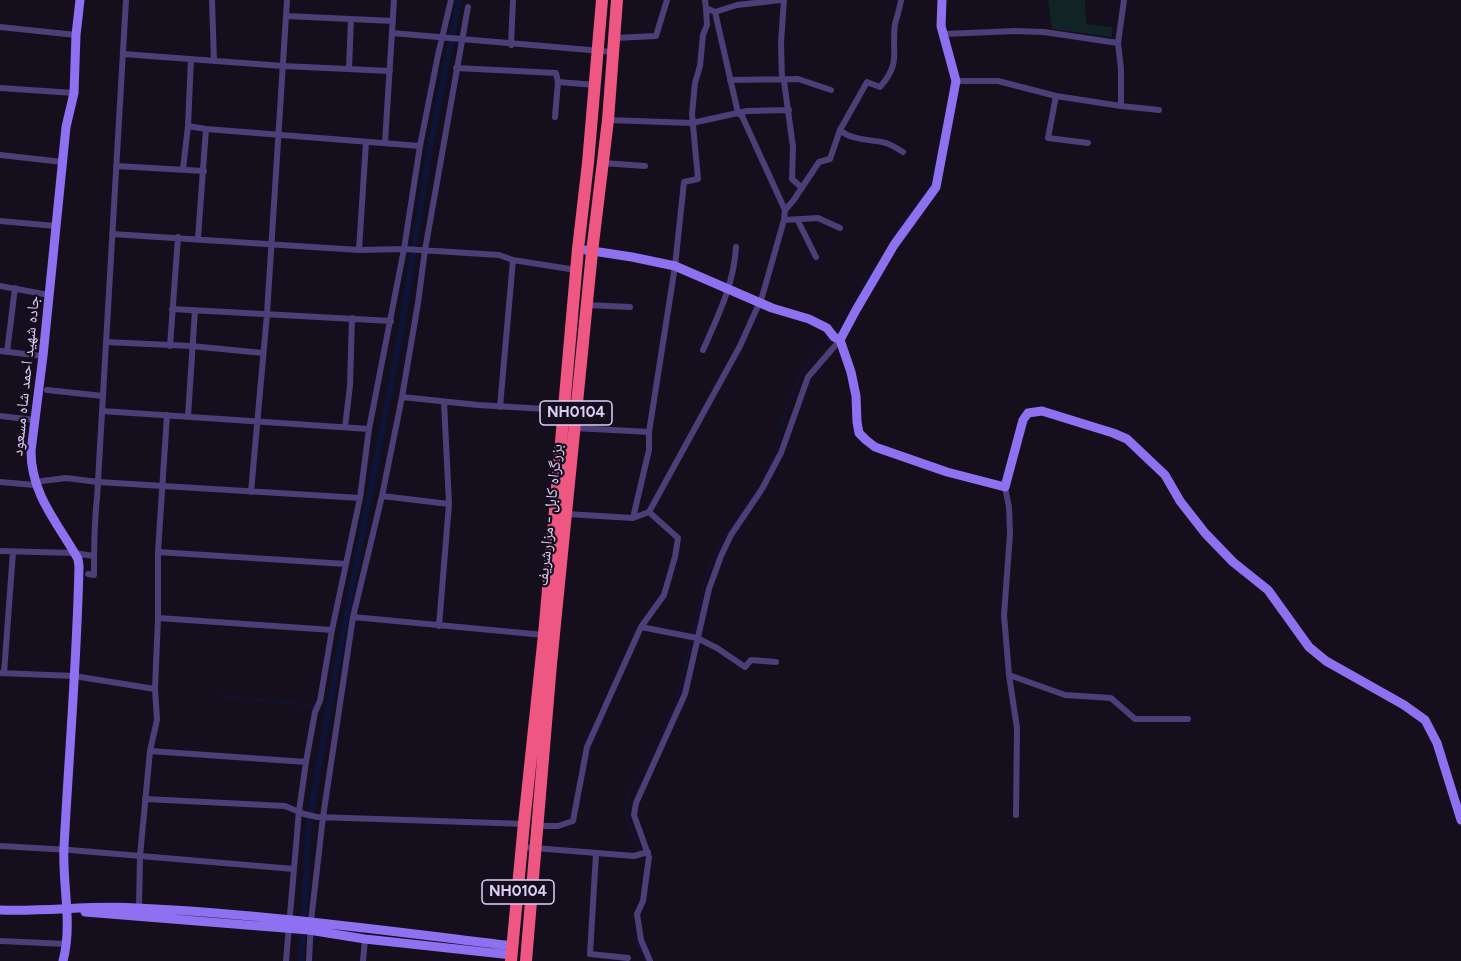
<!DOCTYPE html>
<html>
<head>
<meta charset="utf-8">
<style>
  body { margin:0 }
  canvas { display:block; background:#140e1d }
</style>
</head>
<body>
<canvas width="1461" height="961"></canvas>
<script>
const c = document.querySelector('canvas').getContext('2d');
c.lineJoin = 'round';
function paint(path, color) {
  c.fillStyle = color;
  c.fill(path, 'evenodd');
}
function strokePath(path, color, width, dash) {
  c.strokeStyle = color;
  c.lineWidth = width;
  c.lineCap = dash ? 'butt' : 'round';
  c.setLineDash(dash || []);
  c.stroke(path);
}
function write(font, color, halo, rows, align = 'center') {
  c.font = font + ' Figtree,"Noto Naskh Arabic",sans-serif';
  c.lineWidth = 4.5;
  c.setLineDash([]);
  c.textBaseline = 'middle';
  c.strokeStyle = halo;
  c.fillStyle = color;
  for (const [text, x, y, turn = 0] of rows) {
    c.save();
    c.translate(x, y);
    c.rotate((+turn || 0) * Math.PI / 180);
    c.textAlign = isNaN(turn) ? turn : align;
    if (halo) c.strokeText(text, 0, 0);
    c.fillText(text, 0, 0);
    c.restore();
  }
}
paint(new Path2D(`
  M1048 0H1085L1086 24 1112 27V37L1052 29Z`), '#122326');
strokePath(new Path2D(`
  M892 240 903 222 928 190 936 162
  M835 332 844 313 874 270
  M763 480 776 454 783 419 800 375 813 354 829 337
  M693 634 706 576 716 550 761 485
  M0 677 8 676
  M213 695 316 706
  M321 706 329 707
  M639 849 625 813 628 795 644 768 675 706 692 638
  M636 927 635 938 646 961`), '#0e1437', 1.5);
strokePath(new Path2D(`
  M301 961 309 824 329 707 400 337 429 153 459 0`), '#0e1437', 6);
strokePath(new Path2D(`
  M212 0 214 61
  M715 12 737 5 781 0
  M286 16 393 21
  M0 27 76 35
  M392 33 613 52
  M944 34 1015 31 1044 32 1118 43 1121 69V106
  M615 38 656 36 667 0
  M1118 43 1124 0
  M511 45 513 0
  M123 54 283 66 390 71
  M191 59 188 126 206 129 198 238
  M456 68 556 73 558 82 555 117
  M349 69 351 19
  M730 80 798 79 831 90
  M782 80 781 43 784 0
  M784 81 793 147 792 179 802 188
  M956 81H998L1056 96 1121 106 1159 110
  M558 82 596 85
  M0 88 74 93
  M1056 96 1048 138 1088 143
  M608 120 692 123 747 111 789 110
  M206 129 420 146
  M840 130C852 141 871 139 886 143 892 145 898 149 903 152
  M385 143 394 0
  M0 155 63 162
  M603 163 645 166
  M116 166 204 171
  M183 169 188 126
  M785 210 793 201 819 162 830 159 840 130 867 82 880 87C902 62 891 52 895 24 897 16 900 8 901 0
  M784 220 818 218 840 228
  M0 221 56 226
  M798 221 816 257
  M112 234 359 250 404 249 499 255 513 260 576 270
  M359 250 366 142
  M0 286 49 295
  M587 305 630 307
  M172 309 391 321
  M106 342 191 346 263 353
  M170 346 178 237
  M703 350C718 316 734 284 736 247
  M0 351 43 356
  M7 352 15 288
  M47 390 103 396
  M402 397 478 405 563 410
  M500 407 513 260
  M102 411 369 429
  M0 416 35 420
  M188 416 195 310
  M345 427 350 386 352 318
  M575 428 649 432
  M0 482 35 485 42 481 66 478 98 482 360 498
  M1005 487 1009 507 1010 534 1004 615 1009 675 1017 728 1016 815
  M251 492 267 314 287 0
  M382 496 449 504
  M566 514 633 518 649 512 740 346 762 297 784 220 785 210 742 116 738 113 715 12 706 8 705 0
  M633 518 649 450V432L675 266 684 182 698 179 692 114 695 83 700 66 703 35 707 25 706 8
  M0 551 74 553 94 556
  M158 552 346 564
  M88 574 94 575C94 549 94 524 97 498L126 0
  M353 617 544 635
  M158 618 332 630
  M439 626 449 504 444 402
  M641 627 664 595 675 557 678 538 649 512
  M0 673 74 676 155 689
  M4 673 13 552
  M1009 675 1065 695 1111 698 1135 719H1188
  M150 751 306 762
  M145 799 285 806 304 814 317 817 526 824
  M536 826H558L573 821 587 747 641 627 697 638 717 648 745 667 751 660 776 662
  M0 846 70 850 294 869
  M522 847 634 856 648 852
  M596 854 590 954 628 958
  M139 908 140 856 150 751 157 720 155 689 158 618V552L167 415
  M0 941 67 944
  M286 961 299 811 306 762 315 712 320 701 332 630 360 498 369 429 404 249 420 146 438 55 451 0
  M309 961 311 921 323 817 353 617 382 496 402 397 418 303 425 250 468 7
  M363 961 365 939
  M650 961 641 940 637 914 643 901 649 857 634 815 636 803 685 694 709 589 721 556 731 535 762 489 781 453 808 377 840 340`), '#4c3e77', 6);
strokePath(new Path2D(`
  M942 0 941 26 956 81 936 187 894 245 856 310 840 340 851 372 856 396 857 422 859 433 866 440 875 447 947 472 1005 487 1023 420 1028 413 1042 411 1113 433 1127 439 1165 475 1180 501 1205 533 1233 562 1268 590 1309 647 1326 661 1404 705 1425 720 1437 743 1461 820
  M586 250 632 257 675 266 772 308 809 319 827 328 834 337 840 340
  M0 910C46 912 91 905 137 908 263 914 388 931 513 946
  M85 912 309 930 365 939 512 955
  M63 961C73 923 62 885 64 847 69 753 77 660 79 566L78 559C58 523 31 495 31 451L43 356 66 127 74 93 76 35 80 0`), '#8e71f0', 9);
strokePath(new Path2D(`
  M511 961 524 823 544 635 578 249 588 163 602 0
  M526 961 551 664 592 252 608 120 617 0`), '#ed5781', 12);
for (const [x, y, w] of [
  [576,413,72],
  [518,892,72]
]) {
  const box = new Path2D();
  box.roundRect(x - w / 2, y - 12, w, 24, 4.5);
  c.fillStyle = '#140e1d';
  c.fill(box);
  strokePath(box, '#ddcffa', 1.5);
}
write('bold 15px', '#ddcffa', null, [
  ["NH0104",576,413],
  ["NH0104",518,892]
]);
write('16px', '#ddcffa', '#140e1d', [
  ["جاده شهيد احمد شاه مسعود",26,376,-84],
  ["بزرگراه کابل - مزارشریف",550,515,-84]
]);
</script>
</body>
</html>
